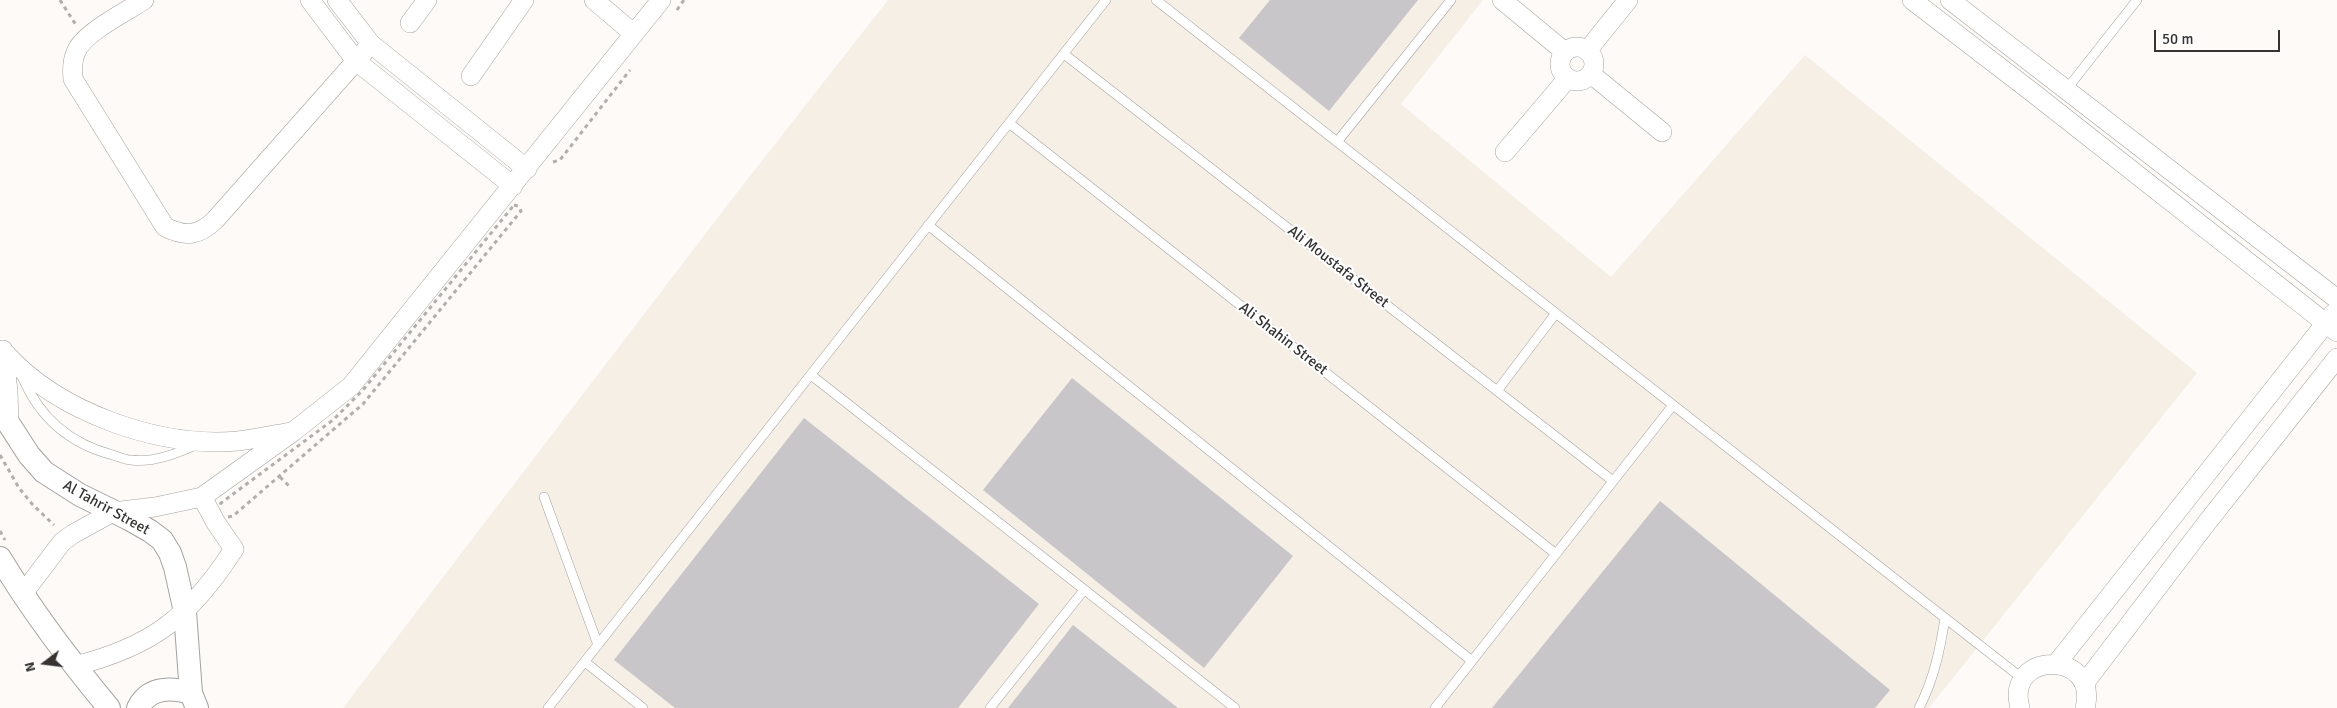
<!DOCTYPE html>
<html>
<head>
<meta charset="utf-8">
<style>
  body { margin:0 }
  #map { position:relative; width:2337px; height:708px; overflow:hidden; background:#fdfaf7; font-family:Signika,sans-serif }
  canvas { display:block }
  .north { position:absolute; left:20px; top:638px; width:50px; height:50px; -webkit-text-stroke:4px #fff; paint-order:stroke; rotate:255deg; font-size:14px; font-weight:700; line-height:20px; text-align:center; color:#353433 }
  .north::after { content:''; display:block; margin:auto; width:18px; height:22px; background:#353433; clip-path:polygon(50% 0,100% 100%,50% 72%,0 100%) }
  .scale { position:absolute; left:2154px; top:30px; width:126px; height:22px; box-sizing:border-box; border:2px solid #353433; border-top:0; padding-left:6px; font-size:15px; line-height:18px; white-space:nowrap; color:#353433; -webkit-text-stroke:4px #fff; paint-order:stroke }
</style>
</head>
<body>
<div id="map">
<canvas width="2337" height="708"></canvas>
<div class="north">N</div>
<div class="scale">50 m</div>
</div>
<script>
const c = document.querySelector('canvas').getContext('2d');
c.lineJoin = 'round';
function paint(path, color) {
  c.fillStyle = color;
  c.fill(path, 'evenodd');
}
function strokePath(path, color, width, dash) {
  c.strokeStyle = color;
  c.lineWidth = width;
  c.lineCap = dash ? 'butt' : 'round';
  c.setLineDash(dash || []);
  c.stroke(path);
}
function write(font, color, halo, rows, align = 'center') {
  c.font = font + ' Signika,sans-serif';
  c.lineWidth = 4.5;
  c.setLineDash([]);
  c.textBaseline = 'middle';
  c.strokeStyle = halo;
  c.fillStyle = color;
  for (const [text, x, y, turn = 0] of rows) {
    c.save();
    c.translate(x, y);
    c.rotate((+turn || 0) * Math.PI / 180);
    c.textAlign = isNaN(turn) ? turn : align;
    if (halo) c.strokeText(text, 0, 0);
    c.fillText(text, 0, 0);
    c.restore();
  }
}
paint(new Path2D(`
  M888 0H1483L1401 104 1611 277 1805 55 2197 373 1929 708H343L732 199Z`), '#f6efe5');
paint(new Path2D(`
  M1270 0H1418L1329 111 1239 38Z
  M1072 378 1293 556 1204 668 983 490Z
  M804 418 1039 604 958 708H675L614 660Z
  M1660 501 1890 690 1875 708H1492Z
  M1073 625 1178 708H1008Z`), '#c9c6c9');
const service = new Path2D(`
  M1156 0 2023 679
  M1064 54 1613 481
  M2066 90 2137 0
  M1009 123 1556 554
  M1337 142 1451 0
  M928 225 1472 661
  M811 375 1235 708
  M22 376C39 417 70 444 113 455 119 457 125 460 131 460 154 463 178 453 198 444
  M1497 391 1556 313
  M544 497 598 645
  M585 662 643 708
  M548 708 1106 0
  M990 708 1084 590
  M1435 708 1673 405
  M1919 708C1934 679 1940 650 1945 618`);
const minor = new Path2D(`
  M144 0C126 12 83 33 76 52 72 61 72 69 73 79L165 227C185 237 199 236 215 220L371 44
  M310 0 356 61 513 186
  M337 0 371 44 527 169
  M594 0 634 34
  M1502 0 1565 52
  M1912 0 2032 92 2337 332
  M1950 0 2337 299
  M410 23 427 0
  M1560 64a17 17 0 1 1 34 0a17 17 0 1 1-34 0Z
  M1587 51 1628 0
  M1591 74 1662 132
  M471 76 524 0
  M1505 152 1568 78
  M3 350 8 391 9 424
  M5 353C58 412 158 448 238 441 255 439 273 435 291 432
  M22 595 62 542 73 534 113 512 155 507 202 497 294 431 351 386 661 0
  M2057 663 2333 314
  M74 666C152 647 191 616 234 549L216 523 202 497
  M2084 684 2205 525 2337 358
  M2020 708C2004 650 2100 650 2085 708`);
const tertiary = new Path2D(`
  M0 410 29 455 44 472 80 495 129 519 150 531 162 540 170 553 175 567 185 612 191 693 197 708
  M0 558C32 611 69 660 109 708
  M138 708C149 687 170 687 191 693`);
strokePath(service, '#a4a29f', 10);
strokePath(minor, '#a4a29f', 20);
strokePath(tertiary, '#a4a29f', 24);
strokePath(new Path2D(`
  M60 0 76 25
  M677 10 684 0
  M553 162 560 160 630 70
  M514 205 518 206 521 211 363 404 233 516 223 518C218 513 218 509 221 503L333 420 363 390Z
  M0 455 19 488 33 505 54 525
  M280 477 291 488
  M0 531 5 540`), '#b1aeac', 3, [4, 4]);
strokePath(service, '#fff', 9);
strokePath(minor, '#fff', 19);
strokePath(tertiary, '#fff', 22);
write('15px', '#353433', '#fff', [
  ["Ali Moustafa Street",1338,267,38],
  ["Ali Shahin Street",1283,339,38],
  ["Al Tahrir Street",106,508,29]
]);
</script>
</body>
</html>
